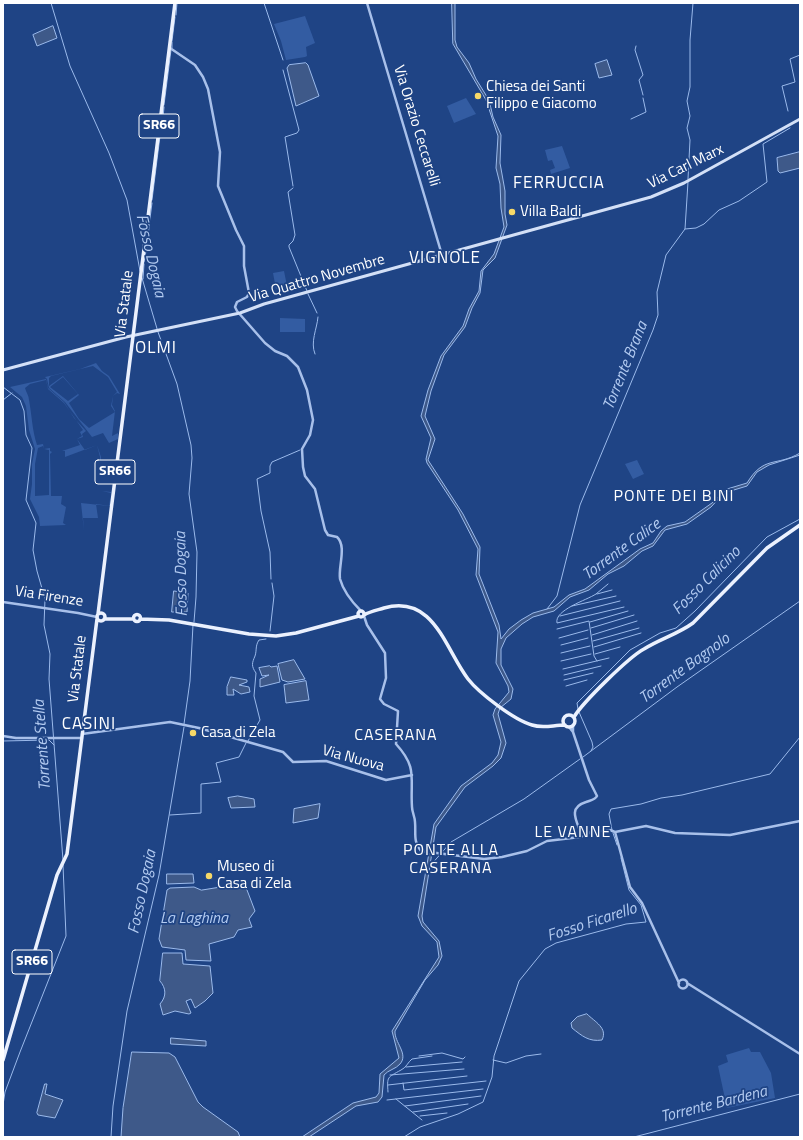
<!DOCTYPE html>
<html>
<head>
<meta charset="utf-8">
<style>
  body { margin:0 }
  #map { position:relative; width:803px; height:1140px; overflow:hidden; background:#1f4485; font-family:"Titillium Web",sans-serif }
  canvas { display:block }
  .frame { position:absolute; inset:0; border:4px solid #fff; pointer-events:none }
</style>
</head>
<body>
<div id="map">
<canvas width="803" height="1140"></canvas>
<div class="frame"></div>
</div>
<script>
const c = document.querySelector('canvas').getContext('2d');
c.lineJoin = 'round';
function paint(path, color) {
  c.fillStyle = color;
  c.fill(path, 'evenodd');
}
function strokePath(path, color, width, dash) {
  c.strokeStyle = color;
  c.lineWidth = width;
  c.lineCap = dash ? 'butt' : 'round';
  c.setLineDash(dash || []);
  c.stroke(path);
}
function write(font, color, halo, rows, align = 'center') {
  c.font = font + ' "Titillium Web",sans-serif';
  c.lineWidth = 3.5;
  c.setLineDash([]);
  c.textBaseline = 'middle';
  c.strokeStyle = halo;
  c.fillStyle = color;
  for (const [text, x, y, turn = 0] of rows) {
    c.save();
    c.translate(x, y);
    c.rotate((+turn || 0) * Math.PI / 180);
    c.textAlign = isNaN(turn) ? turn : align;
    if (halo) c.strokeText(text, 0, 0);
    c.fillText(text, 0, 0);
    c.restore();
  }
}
paint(new Path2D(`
  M305 16 315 43 306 47 307 56 305 57 286 60 281 41 274 24Z
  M466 98 476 114 454 123 447 106Z
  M562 146 570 168 551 174 550 170 555 168 552 160 548 161 545 150Z
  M284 271 287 286 276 289 273 273Z
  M280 318 305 319V332H280Z
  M96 363 102 371 109 376 120 394 117 393 113 396 112 405 115 411 112 436 118 433V439L109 443 103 433 92 437 65 402 49 388 47 379 45 377 80 369ZM93 366 108 377 117 392 113 396 111 406 115 412 89 428 79 419 69 403 79 395 63 376 49 386V378L51 376ZM63 377 78 394 68 401 50 387Z
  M46 379 48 388 64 402 74 418 86 431 82 434 83 437 77 439 85 450 97 445 101 457 100 483 103 484 102 491 111 492 110 506 96 504 98 518H83L84 531 71 535 66 525 40 526 39 517 30 499 32 484V464L35 449 29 430 26 406 22 397 10 387ZM46 380 48 389 64 403 83 430 80 432 82 436 77 439 80 445 62 451H65V457L97 445 100 457V483L103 484 102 491 111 493 109 506 81 503 84 531 71 535 66 525 63 523 66 507 61 504 62 496H51L50 454 52 452 50 451V448L44 449 43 444 37 445C32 430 32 416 29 400 29 396 26 392 25 388L30 384ZM43 446 44 449 49 450V495L35 496V464L38 448Z
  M637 460 644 474 633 479 625 464Z
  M749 1048 751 1052H760L771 1073 775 1098 727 1108 718 1066 728 1062 726 1055Z`), '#335ca2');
const water = new Path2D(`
  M452 3H455V40L457 47 469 63 476 79 489 100 493 117 501 135 500 163 505 191V214L507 225 495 258 483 270 480 293 472 308 465 327 444 355 431 391 425 416 435 439 428 460 463 514 480 547 479 574 499 625 501 639 509 629 521 620 533 613 554 607 569 595 585 589 640 549 653 543 661 531 667 526 685 522 712 503 727 489 747 483C764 455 776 467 800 453V455L769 465 757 472 747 486 724 493 711 507 687 524 665 530 653 546 642 551 624 566 608 574 589 590 570 597 554 611 533 617 522 624 506 638 501 649V665L513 689 511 699 500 708 498 714 506 743 501 758 493 766 465 787 436 827 422 916 423 922 439 941 442 956 438 965 425 980 395 1031C394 1042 409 1054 400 1064 396 1069 388 1070 384 1075L382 1097 378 1102 356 1106 309 1137H302L353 1103 376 1097 379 1093 380 1074 399 1058 392 1031 439 957 437 942 422 926 418 916 434 824 461 786 492 763 498 755 501 742 493 715 495 709 509 692 508 686 496 663 498 632 476 575 478 549 458 510 427 463 426 459 431 438 421 416 428 390 441 356 463 326 469 309 479 291 481 271 494 254 504 227 501 208 500 184 496 168 498 136 486 100 453 44Z
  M53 26 57 38 37 46 33 35Z
  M607 60 612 75 599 78 595 64Z
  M306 63 308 65 319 96 296 106 287 68 289 65Z
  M800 152V168L780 173 778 171 777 158Z
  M174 591 188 593 187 612H172Z
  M294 660 305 679 288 682 282 680 278 664Z
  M270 666 271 667 277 666 280 682 260 687V679L269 675 262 676 259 668Z
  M231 677 247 680V682L239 685 249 687 250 692 241 694 233 689 234 695H227V687Z
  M306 681 309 700 286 703 284 685Z
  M238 796 254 799 255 807 231 808 228 798Z
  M320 804 318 818 293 823 294 809Z
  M167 874H193L194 883 167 884Z
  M241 884 247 890 255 911 249 919 252 927 238 930 234 937 209 944 211 961 186 960 185 950 162 947 159 939 167 890 170 888 194 887 201 890Z
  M163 953H182L183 964 210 966 213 993 205 1001 195 1008 191 999 186 1001 191 1013 189 1014 175 1011 163 1015 160 1004C167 996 166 988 160 981Z
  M587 1014C595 1022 608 1028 602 1040 589 1042 582 1036 572 1028L571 1023 577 1017Z
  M171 1038 206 1041V1046L171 1044Z
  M132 1052 169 1053 175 1057 198 1102 203 1107 238 1132 240 1137H121L123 1108Z
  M45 1084H47L45 1094 63 1100 55 1118 38 1115 37 1113Z`);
paint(water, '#3e5989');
strokePath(water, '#9bbaeb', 1);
strokePath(new Path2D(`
  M51 3 70 66 109 153 127 200 140 271
  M264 3 283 60
  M176 15 177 3
  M172 41 175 17
  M636 46 635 50 643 75 639 80 643 95
  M172 48V42
  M283 70 299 130 297 133 285 137 293 186
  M164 105 171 50
  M788 111 782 86 795 82 790 59 800 55
  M163 118 164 107
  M631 119 646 112 643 98
  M688 179 690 140 687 128 690 116 687 101 690 87V40L693 3
  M293 188 288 192 295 235 293 241 289 245V247L307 291
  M152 200 162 120
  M149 226 152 203
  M685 229 696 228 704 224 719 210 739 201 767 182 763 144 790 128
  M148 237 149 227
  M147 243 148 239
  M144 262 147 246
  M142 278 158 332 177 384 191 445 192 458 189 494 197 552 196 597 194 622
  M143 279 144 264
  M308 294 317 313
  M315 354C310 342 317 329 318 317
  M3 387 20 400 24 411 26 435 32 448 26 500 36 523 33 550 37 571 45 599 44 625 50 654 49 679 63 860
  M3 400 12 393
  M271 579 270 552 261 511 257 479 270 473V466L272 462 300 450
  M608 584C604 587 600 591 596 594 587 600 554 610 557 623L624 607
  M597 594 612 590
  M572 606 616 596
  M547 609 557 596 580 505 653 330 658 315 657 292 666 255 685 229 688 182
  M560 616 620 601
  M590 622 628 611
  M591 628 634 615
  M557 629 589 621 594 656 597 661
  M270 631 274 596 272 583
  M592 635 637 621
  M559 638 588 630
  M593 641 639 628
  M561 645 588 638
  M594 647 641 633
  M561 653 590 646
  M595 654 620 647
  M561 661 591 654
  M563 669 609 658
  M564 675 601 666
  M564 680 593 673
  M566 686 587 680
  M578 709 577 703 630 650 660 633 676 628 695 611 767 537 800 519
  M579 712 592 742 593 747 591 751
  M184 724 190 681 193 625
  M3 741 49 740 54 745
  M248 741 260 720 254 696 256 673C251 666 252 663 255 656 257 650 255 646 259 640L266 639
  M583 757 677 687 800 601
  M170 815 201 813V784L221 782 216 763 239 757 246 743
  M612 830 609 814 611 809 641 804 661 798 682 795 770 774 800 737
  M613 833 617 845
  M430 866 451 842 524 799 580 759
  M419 1056 442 1053 463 1059 465 1057
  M493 1060 506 1063 526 1056 541 1054
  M406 1067 462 1062
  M390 1075 464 1069
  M403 1083 404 1090 486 1081
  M388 1085 467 1076
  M388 1092C387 1076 387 1078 401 1070 406 1068 408 1062 412 1059L432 1056
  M396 1099 422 1120
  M387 1100 483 1089
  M3 1105 5 1092 20 1052 66 936 63 865
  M405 1106 481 1096
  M413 1112 468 1104
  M420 1116 447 1113
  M111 1137 113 1106 127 1011 159 875 184 727
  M404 1137 420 1127 458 1114 483 1102 492 1077 494 1056 519 981 545 949 556 943 626 924 646 922 641 905 629 890 621 858
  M634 1137 800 1094`), '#9bbaeb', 1);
strokePath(new Path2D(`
  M367 3 442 255
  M170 48 195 65 203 77 208 89 220 152 218 186 236 230 244 246V266L249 293 247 297 237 302 235 307 237 311 265 343 275 351 287 356 298 367 307 390 313 420 310 435 302 449 303 467 305 476 315 489 325 530 328 535 337 537C347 546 338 567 340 579 343 590 353 603 361 611
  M3 602 78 613 97 617
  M364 616 367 625 385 653 386 678 380 699 384 704 398 711 396 744C418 768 410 778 412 807 412 812 415 817 415 822 416 833 413 842 421 851L484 859 502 857 527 851 547 841 580 837 591 832 610 830 615 832
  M569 727 573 732 589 780 597 796C595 800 591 800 586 802 567 808 577 821 582 836
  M573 732V725
  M82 734 170 722 199 728 283 752 293 762 326 761 386 780 412 775
  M3 736 16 738H82
  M615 832 646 826 675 833 730 835 800 821
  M615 832 630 887 642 903 679 983
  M678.5 984a4.5 4.5 0 1 1 9 0a4.5 4.5 0 1 1-9 0Z
  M687 983 800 1054`), '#a8c0ea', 2.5);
strokePath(new Path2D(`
  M3 370 126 337 240 313 264 304 651 197 684 183 800 119`), '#d3e0f7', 3);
strokePath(new Path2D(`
  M358 614a3 3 0 1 1 6 0a3 3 0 1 1-6 0Z
  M97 617a4 4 0 1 1 8 0a4 4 0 1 1-8 0Z
  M98 614 175 3
  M133.5 618a3.5 3.5 0 1 1 7 0a3.5 3.5 0 1 1-7 0Z
  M364 615C371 611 378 610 384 608 434 594 445 649 468 679 479 693 514 720 532 725 543 729 553 725 565 725
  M104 619H133
  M140 619 169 620 249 634 276 636 296 633 359 616
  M563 721a6 6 0 1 1 12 0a6 6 0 1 1-12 0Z
  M574 717C583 702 629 657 644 649 660 639 678 634 693 623L767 548 800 525
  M3 1060 57 875 67 854 97 619`), '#ebf1fe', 3.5);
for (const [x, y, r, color] of [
  [478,96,4,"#f7d968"],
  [512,212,4,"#f7d968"],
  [193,733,4,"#f7d968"],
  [209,876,4,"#f7d968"]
]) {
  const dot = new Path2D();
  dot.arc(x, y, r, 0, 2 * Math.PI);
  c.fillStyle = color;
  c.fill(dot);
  strokePath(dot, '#1f4485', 1.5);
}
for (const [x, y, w] of [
  [159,126,40],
  [115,472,40],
  [32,962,40]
]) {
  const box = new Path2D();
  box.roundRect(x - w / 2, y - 12, w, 24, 3);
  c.fillStyle = '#1f4485';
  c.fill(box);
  strokePath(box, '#fff', 1);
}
write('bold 14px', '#fff', null, [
  ["SR66",159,126],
  ["SR66",115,472],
  ["SR66",32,962]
]);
write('15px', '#fff', '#1f4485', [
  ["Chiesa dei Santi",486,87],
  ["Filippo e Giacomo",486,104],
  ["Villa Baldi",520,212],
  ["Casa di Zela",201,733],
  ["Museo di",217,867],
  ["Casa di Zela",217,884]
], 'left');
write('15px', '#fff', '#1f4485', [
  ["Via Orazio Ceccarelli",416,126,73],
  ["Via Carl Marx",686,167,-26],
  ["Via Quattro Novembre",317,279,-16],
  ["Via Statale",125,304,-83],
  ["Via Firenze",49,597,9],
  ["Via Statale",78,669,-83],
  ["Via Nuova",353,759,15]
]);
write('italic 16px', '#b3cbf1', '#1f4485', [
  ["Fosso Dogaia",150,256,77],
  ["Torrente Brana",626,366,-68],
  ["Torrente Calice",622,550,-36],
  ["Fosso Dogaia",182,574,-91],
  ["Fosso Calicino",707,581,-45],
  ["Torrente Bagnolo",685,669,-36],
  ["Torrente Stella",43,745,-94],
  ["Fosso Dogaia",143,892,-78],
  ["La Laghina",194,919],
  ["Fosso Ficarello",592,923,-18],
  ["Torrente Bardena",714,1105,-14]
]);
c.letterSpacing = '1px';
write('16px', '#fff', '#1f4485', [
  ["PONTE DEI BINI",674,497],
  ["CASERANA",396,736],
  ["LE VANNE",573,833],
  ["PONTE ALLA",451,851],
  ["CASERANA",451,869]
]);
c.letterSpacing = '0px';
c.letterSpacing = '1px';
write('17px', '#fff', '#1f4485', [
  ["FERRUCCIA",559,184],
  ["VIGNOLE",445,259],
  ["OLMI",156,349],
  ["CASINI",89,725]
]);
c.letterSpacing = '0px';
</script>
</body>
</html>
